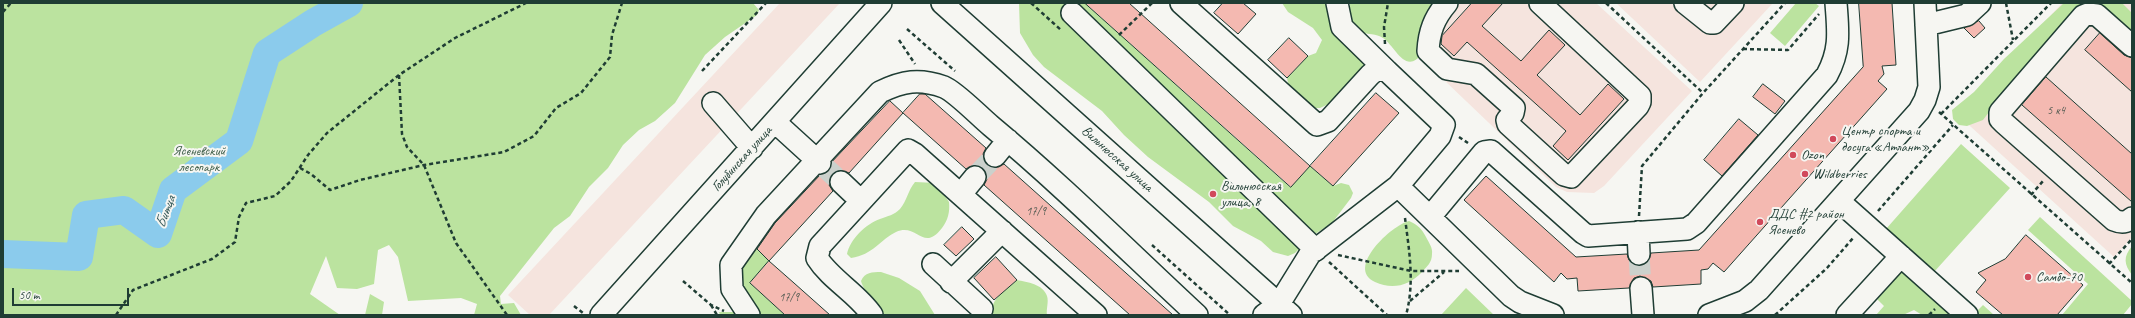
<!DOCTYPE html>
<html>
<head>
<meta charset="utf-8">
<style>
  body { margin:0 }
  #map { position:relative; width:2135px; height:318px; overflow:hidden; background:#f6f6f2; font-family:Caveat,sans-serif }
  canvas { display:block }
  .frame { position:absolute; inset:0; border:4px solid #1f3d34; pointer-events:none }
  .scale { position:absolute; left:12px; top:288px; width:117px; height:18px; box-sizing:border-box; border:2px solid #1f3d34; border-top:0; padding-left:5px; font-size:12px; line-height:14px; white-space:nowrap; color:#1f3d34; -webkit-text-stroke:3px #f6f6f2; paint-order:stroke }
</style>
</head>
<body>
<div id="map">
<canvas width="2135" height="318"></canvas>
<div class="frame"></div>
<div class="scale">50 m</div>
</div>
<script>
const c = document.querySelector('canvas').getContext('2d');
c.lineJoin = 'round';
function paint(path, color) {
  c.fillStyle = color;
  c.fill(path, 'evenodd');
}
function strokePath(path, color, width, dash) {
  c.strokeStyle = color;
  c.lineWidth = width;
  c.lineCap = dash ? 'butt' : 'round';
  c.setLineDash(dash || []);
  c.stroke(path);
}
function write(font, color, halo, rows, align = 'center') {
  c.font = font + ' Caveat,sans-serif';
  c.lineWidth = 4;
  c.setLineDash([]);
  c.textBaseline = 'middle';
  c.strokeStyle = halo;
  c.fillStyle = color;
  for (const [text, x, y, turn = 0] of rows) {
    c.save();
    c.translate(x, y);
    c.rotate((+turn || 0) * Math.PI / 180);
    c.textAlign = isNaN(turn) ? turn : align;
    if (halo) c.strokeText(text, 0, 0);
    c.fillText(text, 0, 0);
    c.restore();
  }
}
paint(new Path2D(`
  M780 3H840L549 315H530L508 295Z
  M1401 3H1596L1692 91 1604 186 1594 193 1567 192 1556 187 1399 37Z
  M1616 3H1773L1700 82Z
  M2062 3H2132V237L2114 257 1959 116Z`), '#f5e4de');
paint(new Path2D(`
  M3 3H753L759 10 757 15 725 37 705 55 675 103 655 121 639 130 623 145 608 168 589 187 570 216 554 228 500 296 501 304 514 303 521 315H474L477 304 461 298 408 301 398 257 389 245 378 250 374 284 357 289 337 288 326 256 310 294 340 315H3Z
  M1019 3H1085L1290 187 1310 166 1333 186 1341 183 1349 185 1353 193 1351 198 1332 223 1312 236 1295 253 1288 256 1273 252 1261 241 1233 226 1209 202 1148 157 1124 135 1102 111 1044 67 1033 55 1020 33Z
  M1282 3H1326L1332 31 1337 37 1357 51 1364 64 1363 72 1333 102 1320 108H1313L1290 93 1287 78 1308 56 1316 53 1322 40 1313 28 1288 12Z
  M1350 3H1436L1423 52C1406 77 1396 47 1383 38 1376 33 1368 35 1361 32 1357 30 1353 24 1350 21Z
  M1796 3H1815L1819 6 1785 46 1770 33Z
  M2064 3H2122L2132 13V38L2096 11 2013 80 1983 120 1967 126 1959 125 1953 119 1952 110 1974 92 2004 59Z
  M1961 144 2010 188 1934 272 1886 229Z
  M915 182 936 183 949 202C950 212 948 220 942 228 923 253 917 222 896 232 881 239 873 255 851 258L847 254C850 239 866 224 880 219 888 216 894 215 900 209 907 201 908 190 915 182Z
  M2040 217 2132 301V304L2123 315H2062L2088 284 2028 230Z
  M1409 221C1418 225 1422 229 1426 237 1429 243 1433 248 1432 254 1432 263 1427 266 1422 272 1409 286 1392 290 1375 282 1345 268 1392 225 1409 221Z
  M749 242 769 261 750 283 785 315H720L719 312H738L736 285Z
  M2132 246V275C2124 264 2123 257 2132 246Z
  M1903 264 1966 315H1922L1914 310 1903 315H1876L1884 306 1877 299 1881 294 1878 290Z
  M881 272 899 278 920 291 935 315H884C879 301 864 294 861 281 865 272 872 272 881 272Z
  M1017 280C1027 282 1043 284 1047 296 1049 302 1046 309 1047 315H993C988 300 1007 289 1017 280Z
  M1466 288 1494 315H1441Z
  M370 294 384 302 382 315H365Z
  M1983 305 1994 315H1977L1975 313Z`), '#bbe39f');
strokePath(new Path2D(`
  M3 254 79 257 86 215 124 210 158 234 173 190 239 141 267 53 313 23 349 3`), '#8bcbec', 28);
const building = new Path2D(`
  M1085 3H1129L1310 166 1291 187Z
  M1223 3H1243L1256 14 1238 34 1214 13Z
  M1472 3H1503L1482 26 1521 61 1549 30 1565 45 1537 75 1580 115 1608 84 1624 99 1568 160 1553 146 1566 131 1467 42 1454 56 1441 44 1442 36Z
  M1859 3H1892L1896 65 1882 66 1884 74 1878 81 1887 89 1724 272 1713 263 1708 269 1701 270V284L1653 287 1651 281 1640 276 1634 278 1629 288 1578 291 1577 278 1567 279 1561 273 1554 282 1464 200 1486 176 1576 257 1627 254 1629 260 1633 264 1640 266 1649 260 1651 253 1699 250 1863 67Z
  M1979 21 1985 28 1974 38 1964 28Z
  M2100 33 2124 55 2132 58V92L2085 50Z
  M1289 38 1308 56 1287 78 1268 60Z
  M2046 77 2132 154V202L2022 105Z
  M1763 84 1785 101 1775 114 1753 97Z
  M1376 93 1399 113 1333 186 1310 166Z
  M920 94H925L986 148 983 154 987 165 993 168 1004 164 1173 315H1130L984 185 987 179 983 168 977 165 966 169 903 113Z
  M890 101 903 113 849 173 838 170 832 174 829 185 833 191 769 261 757 249 775 223 820 175 829 171 832 162Z
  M1739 119 1758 135 1722 176 1704 160Z
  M962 227 974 239 956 256 944 245Z
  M2026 235 2083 285 2057 315H2003L1976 292 1986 280 1978 273 2005 259Z
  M996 257 1017 280 994 300 974 278Z
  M769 261 794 283 830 315H785L750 283Z`);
paint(building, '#f4b9b1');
strokePath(building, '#1f3d34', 1);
strokePath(new Path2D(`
  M820 163 841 182
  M975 177 995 156
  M1639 254 1641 288`), '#cbd1cc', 21, [21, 10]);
const minor = new Path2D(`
  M942 3 1291 315
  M1181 3 1317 125 1328 121 1370 75 1377 69 1387 71 1444 125 1440 136 1398 186 1310 254 1279 304 1264 315
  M1337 3 1342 27 1387 71
  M1447 3C1434 18 1429 32 1428 51L1447 69 1476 74 1514 108 1513 113 1507 120 1508 124 1564 175 1571 177 1638 106 1640 102V96L1540 3
  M1685 3 1710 23H1714L1733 3
  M1072 13 1316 250
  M1926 25 1967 15 1980 3
  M2132 46 2097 15 2088 14 2083 16 2000 112V119L2004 123 2114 220C2121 223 2126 223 2132 218
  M713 103 752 148
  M775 122 820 163
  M995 156 1008 140
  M841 182 861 201
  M1398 186 1511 296 1520 302 1553 315
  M961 194 975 177
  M1839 201 1967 315
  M1430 217 1484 152 1491 151 1583 233 1588 236 1687 229 1696 223 1827 75C1841 49 1838 31 1836 3
  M1638 232 1639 254
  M933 264 982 309
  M951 282 1002 231
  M1641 288 1643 315
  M601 315 881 3
  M749 315 732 289 731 265 766 215 880 92C903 81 919 78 944 87 956 92 979 116 991 126 1062 185 1129 252 1197 315
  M872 315C857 293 831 280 817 258L820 246 908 150 915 154 1096 315
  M1709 315 1745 301 1759 290 1919 111 1925 100 1929 87 1925 3
  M1847 315 1901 256`);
strokePath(minor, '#1f3d34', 24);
strokePath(new Path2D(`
  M1031 3 1061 30
  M1606 3 1703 93
  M2006 3 2013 40
  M3 12 11 3
  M907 29 955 71
  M1119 35 1152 3
  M899 40 915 64
  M1385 44 1384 27 1388 3
  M1743 49 1788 50 1819 14
  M702 71 766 3
  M399 75 402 134 407 147 424 165 456 243 507 315
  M1939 112 2132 283
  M1941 114 2051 3
  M1459 137 1468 143
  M300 168 311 174 330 190 360 180 424 165 504 152 534 136 556 108 581 93 610 57 612 35 622 3
  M2031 195 2043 181
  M1878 211 1953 125
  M1639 216 1642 166 1703 93 1785 3
  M1405 218C1409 250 1415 283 1406 315
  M1152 245 1230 315
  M1338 255 1411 271H1459
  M1329 262 1387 315
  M2109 264 2132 239
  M683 281 711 305 724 311
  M1410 301 1444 272
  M711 305 717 315
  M574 306 583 313
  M116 315 133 290 212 259 235 242 239 217 246 203 275 196 291 181 308 155 327 133 399 75 455 38 526 3
  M1775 315 1827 268 1854 237
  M1929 315 1935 309`), '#1f3d34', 2.5, [4, 3]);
strokePath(minor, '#f6f6f2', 21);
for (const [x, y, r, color] of [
  [1833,139,4,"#d1495b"],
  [1793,155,4,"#d1495b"],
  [1805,174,4,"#d1495b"],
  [1213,194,4,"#d1495b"],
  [1760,222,4,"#d1495b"],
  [2028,277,4,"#d1495b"]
]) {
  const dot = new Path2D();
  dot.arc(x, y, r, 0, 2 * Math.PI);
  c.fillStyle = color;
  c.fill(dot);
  strokePath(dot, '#f6f6f2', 1.5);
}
write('12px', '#545c53', null, [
  ["5 к4",2056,111],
  ["17/9",1036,212],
  ["17/9",789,298]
]);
write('14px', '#1f3d34', '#f6f6f2', [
  ["Центр спорта и",1841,131],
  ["досуга «Атлант»",1841,147],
  ["Ozon",1801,155],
  ["Wildberries",1813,174],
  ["Вильнюсская",1221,186],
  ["улица, 8",1221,202],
  ["ДДС #2 район",1768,214],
  ["Ясенево",1768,230],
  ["Самбо-70",2036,277]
], 'left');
write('14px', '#3e5e49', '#f6f6f2', [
  ["Ясеневский",199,151],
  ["лесопарк",199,167]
]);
write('14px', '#1f3d34', '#f6f6f2', [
  ["Голубинская улица",742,159,-48],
  ["Вильнюсская улица",1117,159,42]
]);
write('italic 15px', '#355959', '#f6f6f2', [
  ["Битца",166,212,-70]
]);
</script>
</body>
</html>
